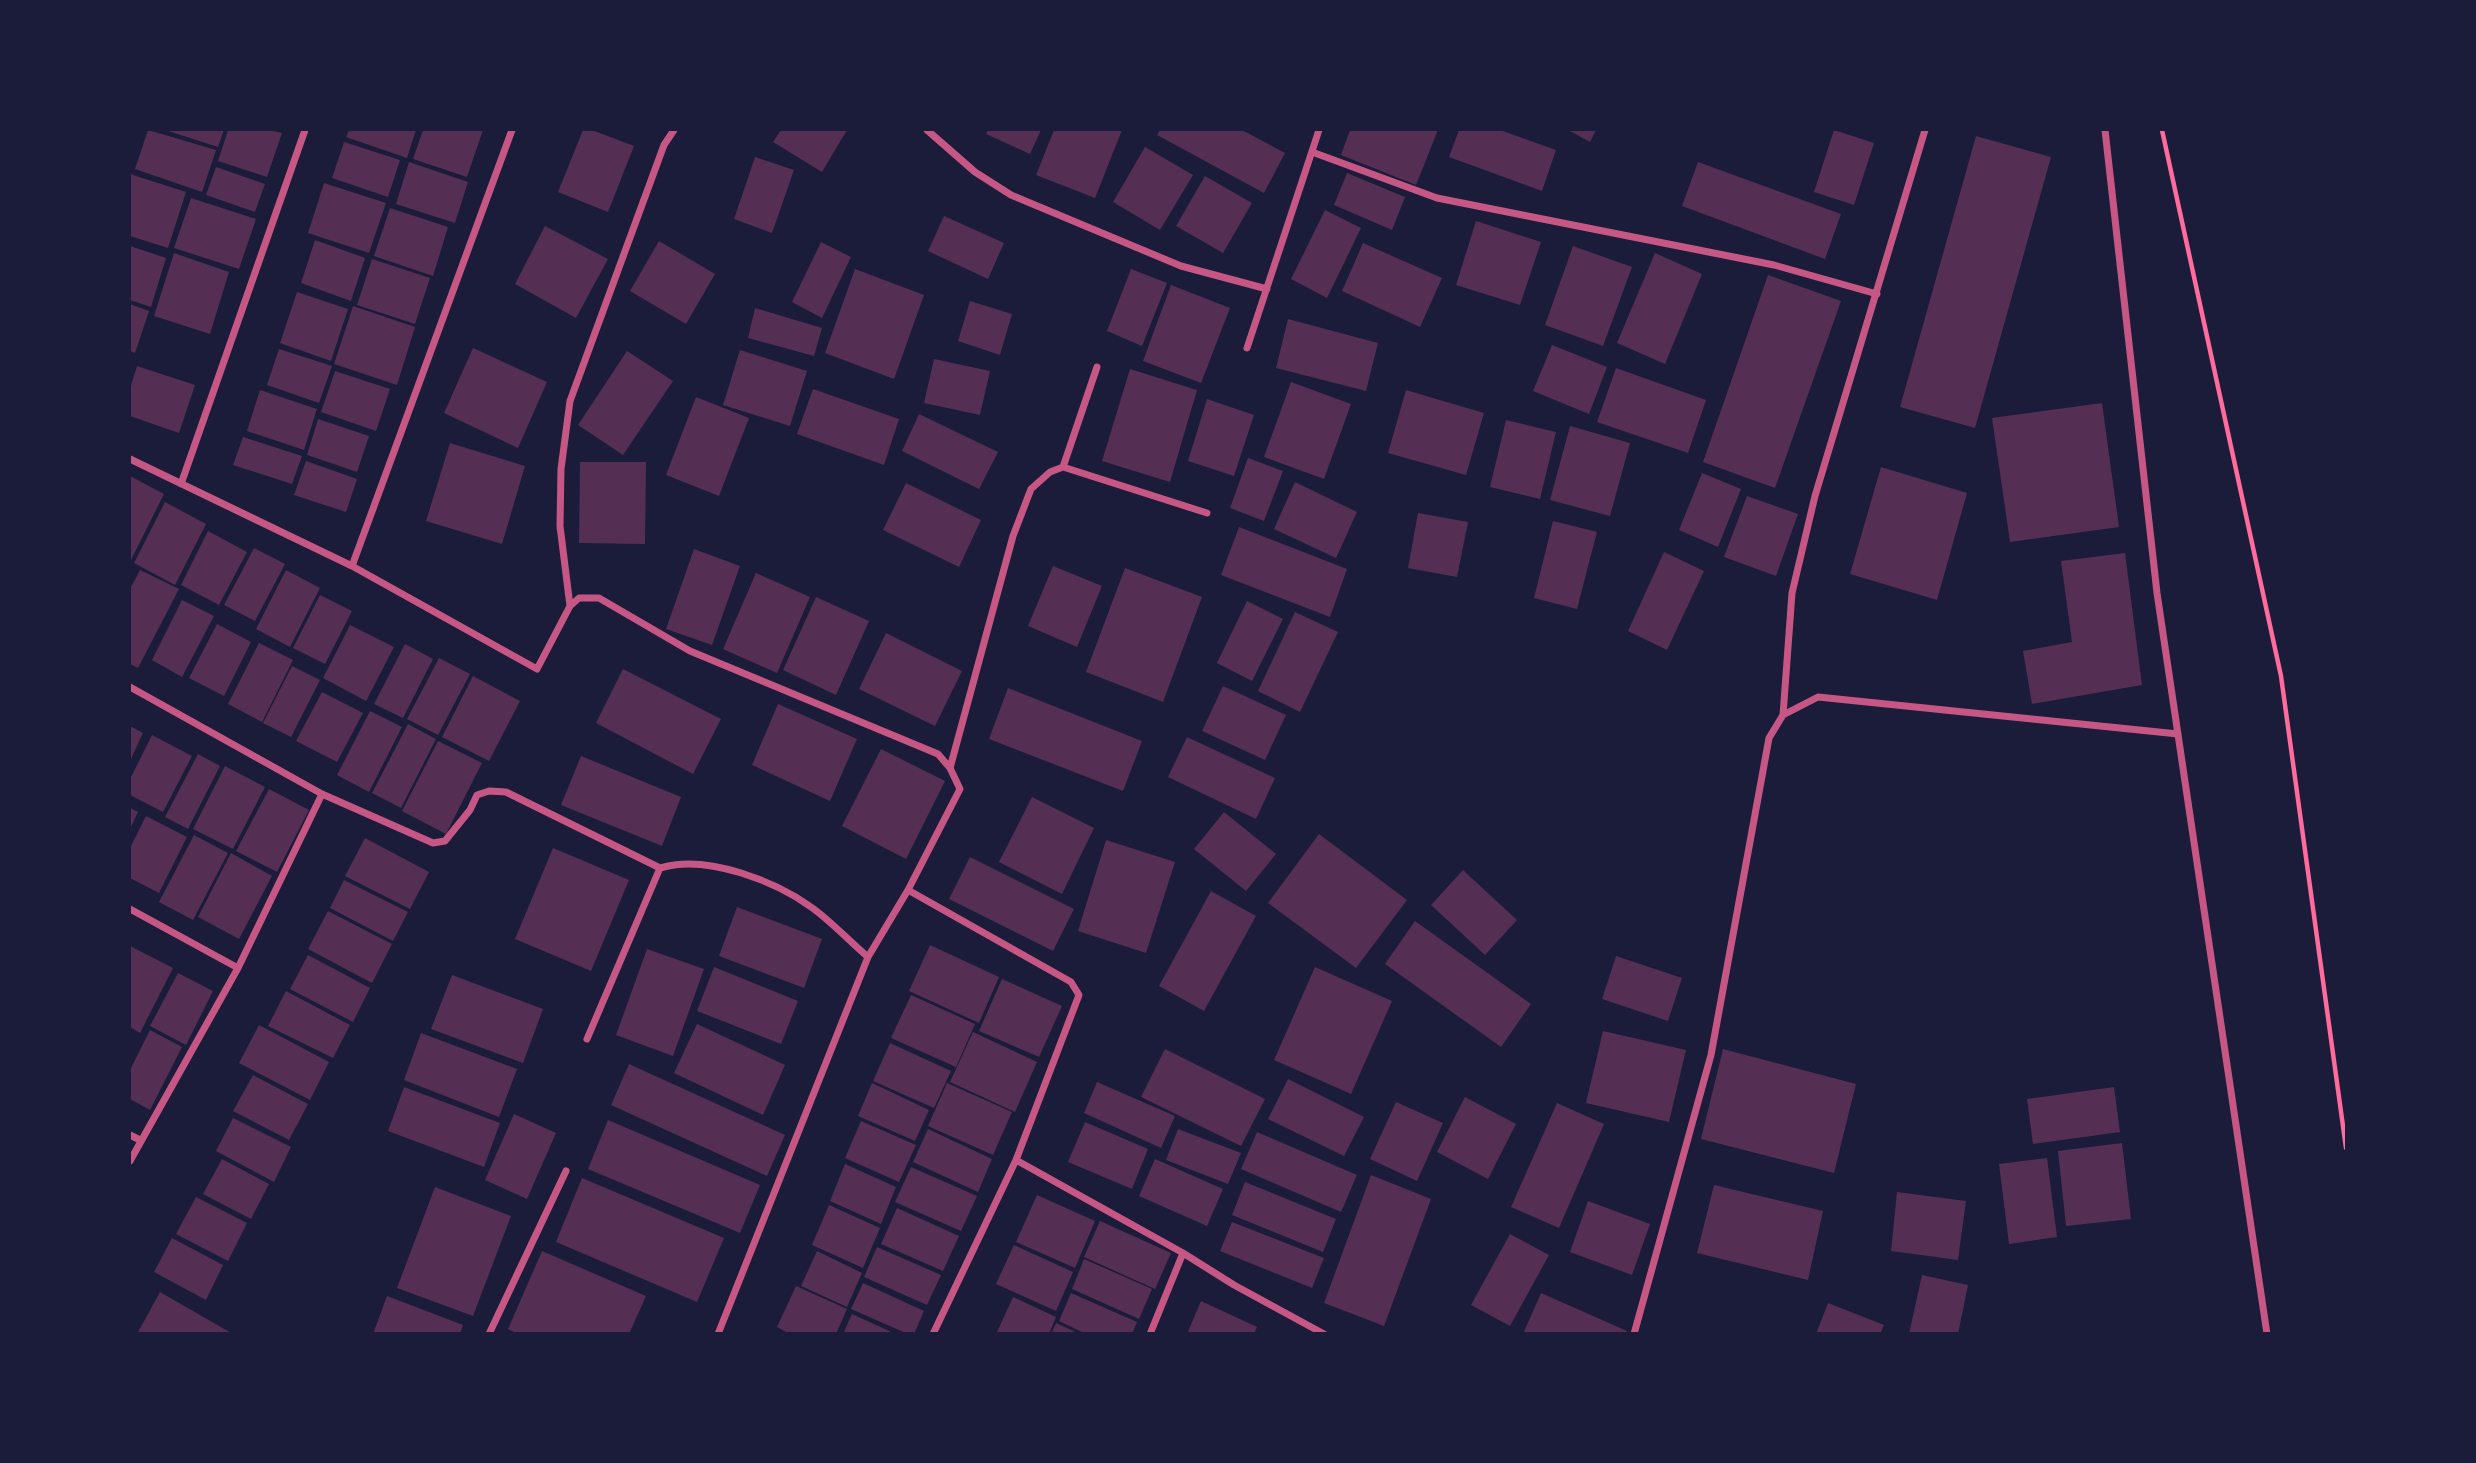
<!DOCTYPE html>
<html>
<head>
<meta charset="utf-8">
<style>
  body { margin:0 }
  #map { position:relative; width:2476px; height:1463px; overflow:hidden; background:#1b1b3a; font-family:"Playfair Display",serif }
  canvas { display:block }
  .frame { position:absolute; inset:0; border:131px solid #1b1b3a; pointer-events:none }
</style>
</head>
<body>
<div id="map">
<canvas width="2476" height="1463"></canvas>
<div class="frame"></div>
</div>
<script>
const c = document.querySelector('canvas').getContext('2d');
c.lineJoin = 'round';
function paint(path, color) {
  c.fillStyle = color;
  c.fill(path, 'evenodd');
}
function strokePath(path, color, width, dash) {
  c.strokeStyle = color;
  c.lineWidth = width;
  c.lineCap = dash ? 'butt' : 'round';
  c.setLineDash(dash || []);
  c.stroke(path);
}
paint(new Path2D(`
  M148 130 216 150 202 192 135 169Z
  M165 130H224L218 147Z
  M228 130H270L282 133 267 177 218 161Z
  M349 130H416L407 158 346 137Z
  M423 130H483L467 177 413 159Z
  M583 130H592L634 146 608 212 558 192Z
  M781 130H847L822 172 773 142Z
  M988 130H1041L1030 154 986 134Z
  M1054 130H1122L1095 198 1036 175Z
  M1160 130H1242L1285 153 1264 193 1157 135Z
  M1350 130H1438L1416 185 1341 155Z
  M1459 130H1500L1556 150 1542 191 1449 157Z
  M1568 130H1596L1590 142Z
  M1834 130 1874 143 1854 205 1814 192Z
  M1976 136 2051 157 1975 428 1900 407Z
  M344 142 400 160 388 197 332 178Z
  M1145 147 1193 175 1160 230 1113 202Z
  M755 157 794 170 772 233 734 219Z
  M409 162 468 182 455 223 396 204Z
  M1698 162 1841 214 1825 259 1682 206Z
  M216 167 265 184 255 212 206 195Z
  M1347 173 1405 197 1392 230 1334 205Z
  M130 174 186 192 168 248 130 236Z
  M1205 176 1252 203 1223 253 1176 226Z
  M324 183 386 203 369 253 308 233Z
  M191 198 256 219 239 269 174 248Z
  M390 208 448 227 433 276 374 256Z
  M1325 210 1361 228 1327 298 1291 279Z
  M944 216 1004 243 988 279 928 251Z
  M1476 221 1541 242 1520 305 1456 285Z
  M545 226 608 259 576 318 515 284Z
  M315 240 365 258 351 301 301 283Z
  M659 241 715 274 686 324 630 291Z
  M821 242 851 257 822 318 792 302Z
  M1363 243 1442 278 1420 327 1342 291Z
  M130 246 166 258 151 307 130 300Z
  M1573 246 1632 267 1603 346 1545 325Z
  M174 253 229 272 210 334 154 316Z
  M1655 253 1702 274 1665 364 1617 343Z
  M372 259 430 278 415 324 357 305Z
  M855 269 924 295 894 379 825 353Z
  M1131 269 1167 283 1142 346 1107 331Z
  M1768 275 1841 301 1775 488 1703 462Z
  M1171 285 1230 308 1201 383 1143 361Z
  M297 292 348 309 331 361 280 343Z
  M970 301 1012 314 1000 355 958 341Z
  M130 304 149 311 135 353 130 351Z
  M353 306 415 327 397 385 334 364Z
  M755 308 822 328 814 356 748 338Z
  M1288 319 1378 343 1366 391 1276 368Z
  M1552 345 1607 367 1589 414 1533 391Z
  M473 348 547 382 518 448 444 413Z
  M279 349 332 366 319 403 267 385Z
  M740 350 807 371 790 426 723 405Z
  M627 351 673 381 623 455 578 425Z
  M934 359 990 371 980 415 924 403Z
  M137 366 195 385 179 433 130 416V389Z
  M1616 368 1706 400 1688 453 1597 422Z
  M1130 369 1197 390 1170 482 1102 461Z
  M335 371 390 389 376 431 321 412Z
  M1291 382 1351 404 1324 479 1264 457Z
  M813 389 899 419 884 465 797 434Z
  M260 390 317 409 304 450 247 431Z
  M1406 390 1484 413 1466 475 1388 453Z
  M696 397 749 418 719 496 666 475Z
  M1207 399 1254 415 1234 476 1188 461Z
  M2102 403 2119 527 2010 542 1992 418Z
  M919 414 998 452 979 489 902 451Z
  M318 419 369 436 357 472 307 455Z
  M1506 420 1556 432 1540 499 1490 487Z
  M1570 426 1630 443 1610 516 1550 500Z
  M243 437 302 456 292 484 233 465Z
  M450 443 525 466 502 544 426 521Z
  M1248 458 1283 471 1264 521 1230 508Z
  M306 461 357 479 346 512 294 495Z
  M580 462H646L645 544 579 543Z
  M1881 467 1967 493 1937 600 1850 574Z
  M1702 473 1741 489 1718 547 1679 530Z
  M130 476 164 494 130 562Z
  M1295 482 1357 512 1336 558 1274 529Z
  M906 483 981 520 959 567 883 530Z
  M1747 496 1798 514 1776 576 1724 557Z
  M165 502 206 524 175 585 134 563Z
  M1418 513 1468 522 1457 577 1408 568Z
  M1553 521 1597 532 1577 609 1534 598Z
  M1239 527 1347 569 1330 617 1221 575Z
  M208 531 247 552 219 605 181 585Z
  M254 548 285 564 255 621 224 605Z
  M694 549 740 566 712 645 666 629Z
  M1664 552 1704 571 1667 650 1628 631Z
  M2125 553 2142 685 2032 704 2023 651 2072 642 2061 561Z
  M1053 566 1102 586 1077 647 1028 626Z
  M1125 568 1202 597 1163 702 1086 672Z
  M140 570 179 589 138 668 130 664V589Z
  M286 570 320 588 290 647 256 629Z
  M756 573 810 597 777 673 723 649Z
  M320 595 352 611 325 664 293 648Z
  M816 597 869 621 836 695 783 670Z
  M182 600 214 616 182 677 152 660Z
  M1247 601 1283 619 1252 681 1217 663Z
  M1295 612 1338 632 1300 712 1258 691Z
  M217 624 251 642 224 696 189 678Z
  M350 625 394 647 366 701 323 678Z
  M886 633 962 671 935 726 859 689Z
  M259 643 293 660 262 722 228 704Z
  M405 644 433 659 403 718 374 704Z
  M439 658 470 674 438 735 407 719Z
  M292 666 320 680 291 737 263 723Z
  M623 669 721 719 693 774 596 723Z
  M473 676 520 701 489 761 442 737Z
  M1223 686 1286 715 1265 760 1202 731Z
  M1008 688 1142 741 1123 791 989 739Z
  M322 692 363 713 337 762 296 741Z
  M778 704 857 739 830 801 752 765Z
  M370 711 402 727 369 792 337 775Z
  M408 724 436 739 401 808 372 793Z
  M130 726 143 733 130 761Z
  M152 735 192 756 163 812 130 795V779Z
  M1187 737 1275 778 1256 819 1168 777Z
  M438 741 482 763 446 834 402 811Z
  M881 749 945 781 906 859 842 826Z
  M198 754 220 766 188 829 165 817Z
  M581 756 681 797 662 846 561 805Z
  M225 766 265 787 233 849 193 829Z
  M269 789 309 810 277 872 236 851Z
  M1032 797 1094 828 1062 894 999 862Z
  M130 808 138 812 130 829Z
  M1224 812 1276 854 1246 891 1194 849Z
  M146 816 187 837 159 893 130 878V848Z
  M1319 834 1407 900 1356 968 1268 903Z
  M194 835 228 853 193 920 159 902Z
  M365 838 429 872 410 909 345 876Z
  M1106 840 1175 862 1146 953 1078 931Z
  M553 848 629 880 591 971 515 939Z
  M231 853 272 876 239 939 198 917Z
  M970 857 1074 909 1053 951 949 899Z
  M1463 870 1517 920 1485 955 1431 905Z
  M344 880 408 912 393 941 330 908Z
  M1211 891 1256 916 1204 1011 1159 986Z
  M737 907 822 939 804 988 719 956Z
  M328 911 392 944 372 983 308 949Z
  M1415 921 1531 1004 1501 1047 1385 964Z
  M930 945 999 977 979 1023 909 991Z
  M130 946 173 968 140 1033 130 1027Z
  M647 949 704 969 673 1056 616 1035Z
  M308 955 370 988 353 1022 290 989Z
  M1616 956 1682 978 1668 1021 1602 999Z
  M714 967 798 1001 781 1044 697 1011Z
  M1315 967 1392 1001 1351 1094 1274 1060Z
  M178 973 213 991 186 1045 150 1026Z
  M452 975 543 1009 523 1063 431 1029Z
  M1002 979 1062 1006 1039 1057 979 1031Z
  M286 991 350 1025 333 1058 268 1026Z
  M911 995 975 1024 956 1067 891 1038Z
  M697 1024 785 1065 763 1115 674 1073Z
  M259 1025 329 1062 310 1100 239 1063Z
  M150 1030 182 1047 150 1110 130 1099V1070Z
  M1603 1031 1686 1050 1669 1122 1586 1103Z
  M973 1032 1037 1062 1015 1112 950 1082Z
  M421 1033 517 1069 499 1117 404 1080Z
  M890 1043 951 1071 934 1108 873 1081Z
  M1165 1049 1265 1099 1241 1146 1141 1097Z
  M1723 1049 1856 1084 1834 1173 1701 1139Z
  M629 1064 785 1135 767 1176 611 1105Z
  M253 1075 308 1104 289 1140 233 1111Z
  M1288 1079 1364 1117 1344 1156 1268 1119Z
  M1097 1082 1175 1116 1161 1148 1084 1113Z
  M872 1083 929 1110 915 1141 858 1116Z
  M947 1083 1012 1112 993 1155 928 1126Z
  M404 1087 500 1123 484 1167 388 1131Z
  M2114 1087 2120 1132 2033 1144 2027 1099Z
  M1465 1097 1516 1124 1488 1179 1437 1152Z
  M1396 1102 1443 1123 1417 1181 1370 1159Z
  M1557 1103 1604 1124 1559 1228 1511 1207Z
  M514 1114 556 1133 527 1199 485 1180Z
  M233 1118 291 1147 274 1182 216 1151Z
  M608 1120 760 1185 740 1233 588 1169Z
  M861 1121 916 1145 899 1182 845 1158Z
  M1085 1122 1148 1149 1132 1189 1068 1162Z
  M928 1129 992 1159 978 1192 913 1162Z
  M1178 1129 1241 1153 1228 1184 1166 1160Z
  M1257 1132 1357 1175 1341 1212 1241 1169Z
  M2122 1143 2131 1219 2066 1226 2058 1151Z
  M2047 1158 2057 1237 2009 1244 1999 1164Z
  M222 1159 269 1184 251 1219 203 1194Z
  M1155 1159 1223 1189 1207 1226 1139 1196Z
  M845 1164 896 1187 881 1224 830 1201Z
  M911 1167 977 1196 961 1231 895 1202Z
  M1371 1175 1431 1199 1384 1326 1324 1303Z
  M582 1178 724 1238 697 1302 556 1242Z
  M1245 1182 1336 1219 1323 1252 1232 1215Z
  M1714 1185 1823 1211 1808 1280 1697 1253Z
  M435 1187 511 1216 473 1316 397 1288Z
  M1897 1192 1966 1201 1958 1260 1891 1251Z
  M1037 1195 1095 1221 1075 1268 1016 1242Z
  M196 1197 247 1223 228 1261 176 1234Z
  M1588 1201 1650 1224 1632 1275 1570 1252Z
  M829 1205 880 1228 863 1268 812 1245Z
  M897 1208 959 1236 943 1271 881 1244Z
  M1100 1221 1171 1253 1155 1289 1084 1257Z
  M1232 1222 1324 1258 1312 1288 1220 1251Z
  M1510 1234 1549 1255 1510 1326 1471 1305Z
  M172 1238 223 1265 206 1300 154 1272Z
  M1014 1245 1073 1272 1056 1311 996 1284Z
  M877 1247 941 1275 927 1305 864 1277Z
  M542 1251 646 1296 629 1334H518L508 1329Z
  M817 1251 862 1273 847 1307 801 1286Z
  M1084 1259 1152 1289 1139 1319 1072 1289Z
  M1922 1275 1968 1285 1958 1334H1909Z
  M863 1283 924 1311 914 1334H908L851 1309Z
  M796 1286 847 1309 836 1334H790L777 1327Z
  M160 1292 233 1334H137Z
  M1071 1293 1137 1322 1132 1334H1086L1059 1321Z
  M1541 1293 1627 1331 1626 1334H1523Z
  M387 1296 463 1325 460 1334H373Z
  M1013 1297 1056 1317 1049 1334 997 1332Z
  M1201 1301 1257 1327 1254 1334H1187Z
  M1828 1303 1884 1325 1880 1334H1816Z
  M852 1314 896 1334H843Z
  M1056 1323 1080 1334H1051Z`), '#542f53');
strokePath(new Path2D(`
  M2162 130 2281 676 2346 1148`), '#ff6b9d', 4.5);
strokePath(new Path2D(`
  M927 130 975 172 1011 195 1181 266 1267 289
  M2105 130 2157 593 2267 1334
  M1312 152 1437 198 1774 265 1877 294
  M1247 348 1319 130
  M130 459 352 566 537 669 570 606 579 598H599L690 651 938 754 950 768 960 789 908 890 868 957 718 1334
  M1063 467 1097 367
  M181 484 305 130
  M352 566 512 130
  M570 606 560 526 561 469 570 401 664 145 674 130
  M130 687 322 794 433 843 445 841 470 810 477 795 489 791 506 792 660 868
  M1783 715 1792 593 1815 496 1925 130
  M950 768 1013 536 1031 489 1050 472 1063 467 1207 513
  M908 890 1071 982 1079 995 1016 1160 933 1334
  M130 909 238 968
  M587 1039 660 868 664 867C708 855 775 881 811 907 831 921 849 941 868 957
  M130 1135 140 1140
  M1016 1160 1183 1253 1234 1285 1324 1334
  M130 1161 238 968 322 794
  M489 1334 566 1171
  M1150 1334 1183 1253
  M1634 1334 1711 1055 1769 738 1783 715 1818 697 2178 734`), '#c65784', 7);
</script>
</body>
</html>
